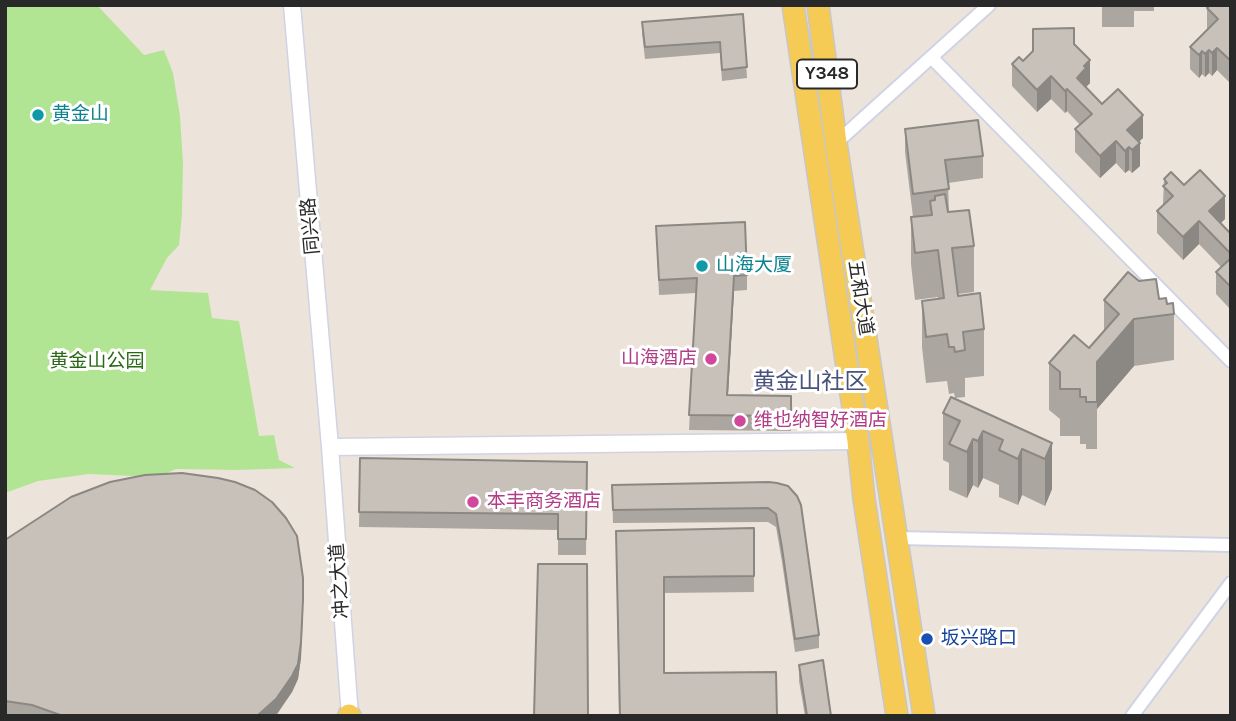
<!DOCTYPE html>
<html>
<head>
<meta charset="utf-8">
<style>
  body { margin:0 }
  #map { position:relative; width:1236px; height:721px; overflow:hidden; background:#ece4da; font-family:Karla,sans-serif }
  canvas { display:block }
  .frame { position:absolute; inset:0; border:7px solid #292929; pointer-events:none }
</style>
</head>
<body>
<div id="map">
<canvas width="1236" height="721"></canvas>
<div class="frame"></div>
</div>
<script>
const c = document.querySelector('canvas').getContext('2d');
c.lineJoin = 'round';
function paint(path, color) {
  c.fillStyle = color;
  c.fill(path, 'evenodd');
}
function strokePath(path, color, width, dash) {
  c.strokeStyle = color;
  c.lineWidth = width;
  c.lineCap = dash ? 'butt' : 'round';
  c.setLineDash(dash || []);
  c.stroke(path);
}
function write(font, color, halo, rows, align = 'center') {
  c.font = font + ' Karla,"Noto Sans SC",sans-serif';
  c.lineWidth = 6;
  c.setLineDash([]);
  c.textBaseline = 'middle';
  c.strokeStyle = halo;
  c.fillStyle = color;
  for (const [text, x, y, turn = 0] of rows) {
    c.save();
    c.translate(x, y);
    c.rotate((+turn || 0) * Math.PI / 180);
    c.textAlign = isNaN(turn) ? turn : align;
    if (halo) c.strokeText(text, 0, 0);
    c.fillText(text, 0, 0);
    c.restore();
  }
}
paint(new Path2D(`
  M5 5H97L144 55 164 50 173 73 180 116 183 163 182 214 179 245 167 258 150 290 208 293 212 318 239 321 259 436 274 435 279 460 295 468 238 470 176 469 158 477 89 474 38 481 5 493Z`), '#b2e593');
const minor = new Path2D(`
  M931 57 1231 361
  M836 143 989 5
  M897 538 1231 545
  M1132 716 1231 583`);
const tertiary = new Path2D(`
  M292 5 330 447 350 716
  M330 447 858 441`);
const primary = new Path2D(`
  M793 5 858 441 864 499 897 716
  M818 5 836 143 924 716
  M349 715 350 716`);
strokePath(minor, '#cfd3e3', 16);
strokePath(tertiary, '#cfd3e3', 19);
strokePath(primary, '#c7c7c7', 24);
strokePath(minor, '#fff', 12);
strokePath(tertiary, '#fff', 16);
strokePath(primary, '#f6cb55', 21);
paint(new Path2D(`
  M1102 5H1154V11H1134V27H1102Z
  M1231 6V84L1217 70 1212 76 1209 73 1205 77 1202 74 1199 78 1190 69V47L1207 29V8Z
  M743 14 747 78 722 81 720 53 645 59 642 33V22Z
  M1074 44 1090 83 1086 87 1102 104 1143 138 1138 142 1140 166 1132 173 1129 170 1125 173 1116 163 1100 178 1075 152V129L1080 125 1067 111 1065 113 1051 99 1037 112 1012 86V64Z
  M905 129 983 156V178L948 183 949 212 974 246V292L958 294V296L984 329V376L965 378V397L955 398 954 393 949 394 947 381 926 383 922 347V301L938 299V297L915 300 911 264V217H913L905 152Z
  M1164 179 1184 185 1225 219 1221 223 1231 234V310L1216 294V272L1221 267 1199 244 1183 260 1157 233V211L1163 205Z
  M656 226 747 275V290L734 291 728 395 791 396V431L689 430 696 293 659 295Z
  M1159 299 1167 304 1174 314V360L1134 366 1097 409V449H1086V444H1080V436H1060V419L1049 410V363L1089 348 1104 331V300Z
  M943 413 1052 443V489L1045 506 1022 495 1018 505 999 497V485L983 478 978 488 973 485 967 498 949 490V463L943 460Z
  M360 458 587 462 586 555H558V530L359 527Z
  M769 482 819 635V648L795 652 782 562 776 527 768 522 613 523 612 485Z
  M754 528V592L664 593V673L619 716 616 531Z
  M5 540 303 615 301 658 298 679 292 692 276 716H5Z
  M799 665 831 716H805L799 681Z`), '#aba6a0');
paint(new Path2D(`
  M1217 48V70L1212 76V53Z
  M1209 50V73L1205 77V54Z
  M1202 51V74L1199 78V55Z
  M1090 60V83L1086 87V91L1077 100V78L1084 66Z
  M1051 76V99L1037 112V90Z
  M1067 89V111L1065 113V91Z
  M1143 115V138L1131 149 1129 147V170L1125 173V151L1127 130Z
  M1116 141V163L1100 178V156Z
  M1140 143V166L1132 173V150Z
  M1225 196V219L1209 234V211Z
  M1199 221V244L1183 260V237Z
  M734 276V291L727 410V395Z
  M1134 319V366L1097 409V362Z
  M983 431V478L978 488V441Z
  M973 439V485L967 498V452Z
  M1052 443V489L1045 506V459Z
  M1022 449V495L1018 505V459Z
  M303 600 301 658 298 679 292 692 276 715 257 716Z`), '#8b8782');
const building = new Path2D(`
  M1210 5 1231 6V61L1217 48 1212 53 1209 50 1205 54 1202 51 1199 55 1190 47 1218 19 1207 8Z
  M743 14 747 67 722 70 720 42 645 47 642 22Z
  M1074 28V44L1090 60 1084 66 1086 68 1077 78 1102 104 1118 89 1143 115 1127 130 1140 143 1132 150 1129 147 1125 151 1116 141 1100 156 1075 129 1092 114 1067 89 1065 91 1051 76 1037 90 1012 64 1019 57 1023 61 1033 51V29Z
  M978 120 983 156 945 160 949 189 913 194 905 129Z
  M1200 170 1225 196 1209 211 1231 234V254L1199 221 1183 237 1157 211 1173 196 1163 186 1167 183 1164 179 1171 172 1184 185Z
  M945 194 948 212 969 210 974 246 952 248 958 296 980 293 984 329 963 332 965 350 955 352 954 347H949L947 334 926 337 922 301 944 298 938 250 915 253 911 217 932 215 930 201 935 200V196Z
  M745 222 747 275 734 276 727 395 791 396V416L689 415 697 278 659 280 656 226Z
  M1231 258V287L1216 272Z
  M1128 272 1139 281 1156 279 1159 299 1166 298 1167 304 1173 303 1174 314 1134 319 1097 362V402H1086V397H1080V389H1060V372L1049 363 1074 335 1089 348 1119 314 1104 300Z
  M951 397 1052 443 1045 459 1022 449 1018 459 999 450 1003 440 983 431 978 441 973 439 967 452 949 444 960 421 943 413Z
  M360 458 587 462 586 539H558V514L359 512Z
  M182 473 218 478 235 482 255 490 272 502 286 518 297 536 303 578V600L301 642 298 664 292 676 276 699 257 716H63L32 705 5 701V540L71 497 110 482 145 475Z
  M769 482 777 483 788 486 797 496 801 505 819 635 795 639 782 548 776 514 768 508 613 510 612 485Z
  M754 528V576L664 577V673L776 672 777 716H620L616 531Z
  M538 564H587L588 716H534Z
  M823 660 831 716H807L799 665Z`);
paint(building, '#c7c1ba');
strokePath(building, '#8b8782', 2);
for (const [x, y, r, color] of [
  [38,115,7,"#0f9aa8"],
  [702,266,7,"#0f9aa8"],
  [711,359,7,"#d1479c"],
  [740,421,7,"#d1479c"],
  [473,502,7,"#d1479c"],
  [927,639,7,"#1a4fb4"]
]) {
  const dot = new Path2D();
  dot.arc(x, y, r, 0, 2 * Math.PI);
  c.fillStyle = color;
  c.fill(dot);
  strokePath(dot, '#fff', 2.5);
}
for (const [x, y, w] of [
  [827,74,60]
]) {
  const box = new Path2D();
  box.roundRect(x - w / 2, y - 14.5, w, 29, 5);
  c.fillStyle = '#fff';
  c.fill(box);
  strokePath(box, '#292929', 2);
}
write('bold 18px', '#292929', null, [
  ["Y348",827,74]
]);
write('19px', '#0d838f', '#fff', [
  ["黄金山",52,115],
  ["山海大厦",716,266]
], 'left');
write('19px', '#292929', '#fff', [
  ["同兴路",311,226,-95],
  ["五和大道",860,298,81],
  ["冲之大道",340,581,-94]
]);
write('19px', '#b23c85', '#fff', [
  ["山海酒店",697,359,"right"],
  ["维也纳智好酒店",754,421],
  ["本丰商务酒店",487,502]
], 'left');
write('19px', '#2a6817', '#fff', [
  ["黄金山公园",97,362]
]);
write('19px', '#164399', '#fff', [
  ["坂兴路口",941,639]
], 'left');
write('23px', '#48527b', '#fff', [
  ["黄金山社区",810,382]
]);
</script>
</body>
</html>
